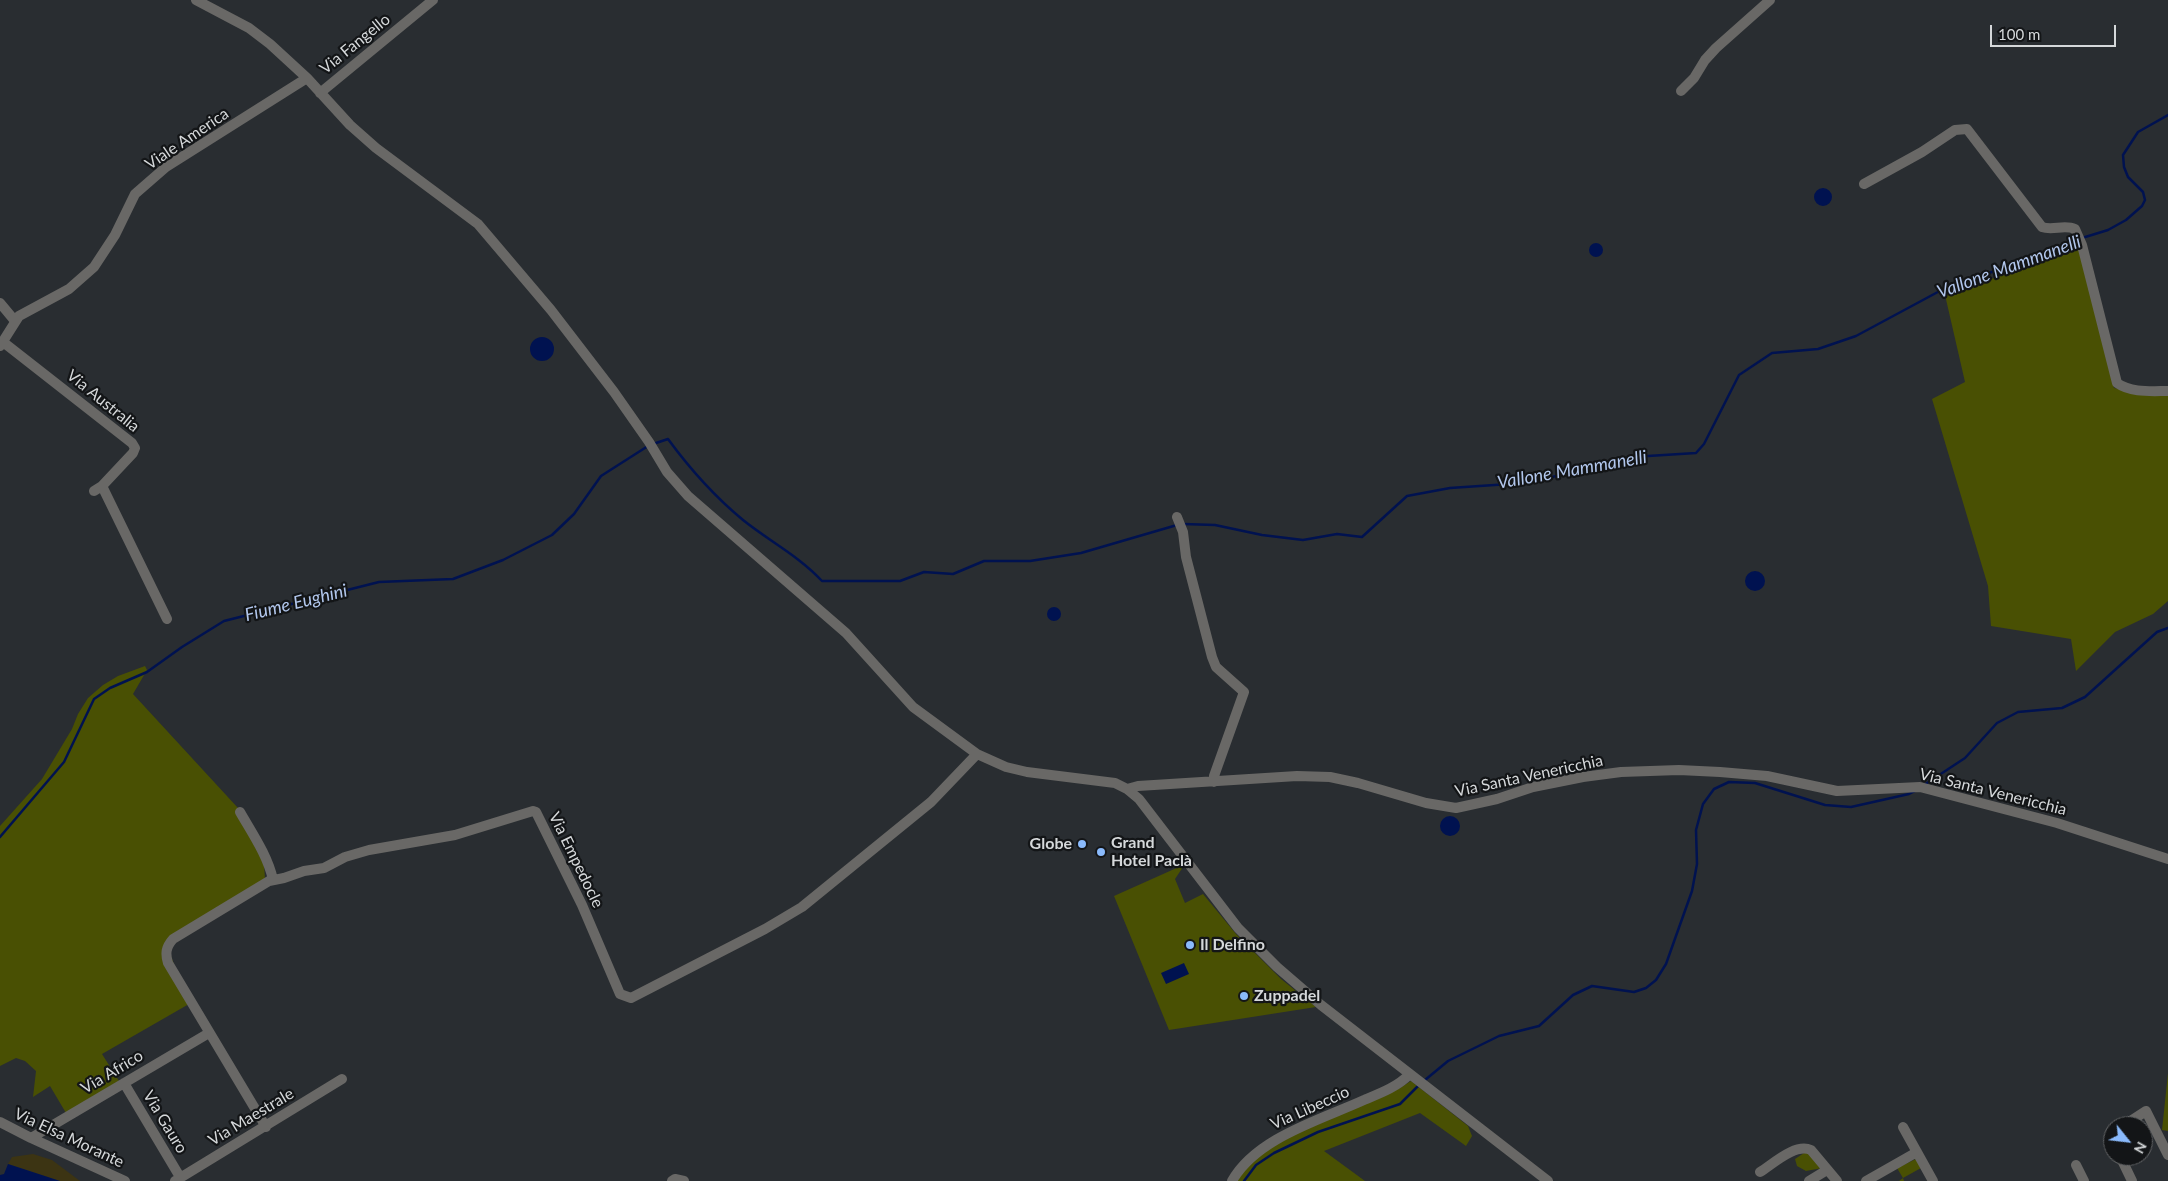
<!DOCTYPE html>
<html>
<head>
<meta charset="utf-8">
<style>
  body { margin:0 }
  #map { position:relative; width:2168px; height:1181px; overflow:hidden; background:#292d31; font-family:Lato,sans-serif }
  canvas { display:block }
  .north { position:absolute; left:2103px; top:1116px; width:50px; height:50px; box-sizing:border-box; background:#131517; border:1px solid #616365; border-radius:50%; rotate:119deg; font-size:14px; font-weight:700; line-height:20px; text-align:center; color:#d5d8da }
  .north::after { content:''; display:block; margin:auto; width:18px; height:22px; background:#8abafc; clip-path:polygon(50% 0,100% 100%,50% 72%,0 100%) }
  .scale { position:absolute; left:1990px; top:25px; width:126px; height:22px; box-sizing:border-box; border:2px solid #d5d8da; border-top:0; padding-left:6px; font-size:15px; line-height:18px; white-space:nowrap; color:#d5d8da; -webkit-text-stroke:4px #131517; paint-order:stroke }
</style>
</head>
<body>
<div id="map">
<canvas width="2168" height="1181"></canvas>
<div class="north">N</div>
<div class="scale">100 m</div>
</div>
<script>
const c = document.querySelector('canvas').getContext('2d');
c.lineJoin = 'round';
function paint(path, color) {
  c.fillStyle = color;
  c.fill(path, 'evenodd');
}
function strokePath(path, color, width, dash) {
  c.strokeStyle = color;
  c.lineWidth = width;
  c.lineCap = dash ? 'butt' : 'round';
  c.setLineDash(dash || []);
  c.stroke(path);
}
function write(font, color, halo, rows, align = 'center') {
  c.font = font + ' Lato,sans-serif';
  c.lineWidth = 4.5;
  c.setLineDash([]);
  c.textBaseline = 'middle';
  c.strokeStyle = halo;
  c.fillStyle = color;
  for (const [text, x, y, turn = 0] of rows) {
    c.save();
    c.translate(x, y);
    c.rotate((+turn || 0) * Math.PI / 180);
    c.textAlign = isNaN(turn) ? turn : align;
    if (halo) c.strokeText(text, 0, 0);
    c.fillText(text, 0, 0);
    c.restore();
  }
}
paint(new Path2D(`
  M2081 248 2114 388 2144 393H2168V601L2153 614 2115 632 2076 671 2071 639 1991 626 1988 586 1932 399 1965 382 1945 295Z
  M145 666 147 670 133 694 238 808 264 864 265 879 166 943 189 1004 102 1054 119 1081 66 1113 50 1086 33 1097 36 1071 25 1061 16 1058 0 1066V826L42 779 72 729 78 714 88 698 103 685 118 676Z
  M1181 866 1183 867 1175 879 1185 903 1203 894 1236 934 1281 979 1316 1007 1169 1030 1114 896Z
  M2168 1073V1131L2162 1130Z
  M1411 1081 1468 1126 1472 1136 1466 1146 1420 1113 1324 1151 1365 1181H1235L1248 1164 1277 1142 1400 1088Z
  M1804 1153H1809L1822 1168 1806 1171 1797 1166 1795 1159Z
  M1916 1159 1921 1168 1903 1178 1904 1181H1899L1903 1178 1897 1168Z`), '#495003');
paint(new Path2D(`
  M33 1154 52 1160 80 1181H60L8 1164 12 1157Z`), '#3c3413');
paint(new Path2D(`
  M1814 197a9 9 0 1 1 18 0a9 9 0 1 1-18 0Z
  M1589 250a7 7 0 1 1 14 0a7 7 0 1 1-14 0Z
  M530 349a12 12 0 1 1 24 0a12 12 0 1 1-24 0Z
  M1745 581a10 10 0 1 1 20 0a10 10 0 1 1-20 0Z
  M1047 614a7 7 0 1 1 14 0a7 7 0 1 1-14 0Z
  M1440 826a10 10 0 1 1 20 0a10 10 0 1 1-20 0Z
  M1184 963 1189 974 1166 984 1161 973Z
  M8 1164 60 1181H0V1175L4 1174Z`), '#001250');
strokePath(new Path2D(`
  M2082 238 2108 230 2126 220 2142 206 2145 200 2143 192 2128 177 2124 167 2123 155 2138 132 2168 115
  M653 444 668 439C690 469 714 496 743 520 769 541 799 556 822 581H900L924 572 953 574 984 561H1030L1081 553 1177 525
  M1183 524 1215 525 1262 535 1303 540 1337 534 1362 537 1407 496 1450 488 1524 483 1580 471 1632 457 1696 453 1704 444 1739 375 1772 353 1818 349 1856 336 1949 286 2007 267 2076 240
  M1924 785 1965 758 1997 723 2018 712 2062 708 2085 697 2157 632 2168 628
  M0 837 64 762 94 699 110 688 147 672 182 647 224 621 379 582 453 579 503 560 552 535 574 514 601 476 648 446
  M1425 1080 1448 1061 1499 1036 1539 1026 1573 995 1592 986 1634 992 1646 988 1656 980 1666 964 1692 891 1697 864 1696 830 1703 804 1714 789 1729 782 1755 783 1825 805 1851 807 1909 794 1915 791
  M1244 1181 1256 1165 1274 1153 1318 1132 1400 1104 1418 1086`), '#001250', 2.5);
strokePath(new Path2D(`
  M196 0 249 28 270 44 307 78 350 125 376 148 478 224 551 310 614 392 649 442 667 472 688 496 846 633 913 707 977 754 1006 767 1027 772 1115 783 1127 789 1139 799 1238 928 1277 967 1321 1005 1548 1181
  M1681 91 1694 78 1705 60 1716 48 1770 0
  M320 93 433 0
  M1864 184 1922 152 1955 130 1967 129 2042 227C2053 231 2064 224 2075 229L2082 245 2117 383C2131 393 2151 391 2168 391
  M0 303 15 321
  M3 342 132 443 135 448 133 453 102 486 94 491
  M0 346 19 316 69 289 94 267 115 235 135 194 166 167 307 78
  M102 486 167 619
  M1177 517 1183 532 1186 557 1212 657 1216 667 1244 692 1214 776V782
  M1127 789 1138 786 1297 776 1330 777 1358 783 1426 803 1456 808 1497 799 1533 787 1583 777 1621 772 1679 770 1720 772 1767 776 1837 791 1920 787 2057 823 2168 859
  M240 812C252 833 268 856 273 880
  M124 1083 180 1177
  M0 1122 31 1138 125 1181
  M2123 1126 2146 1111 2168 1155
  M266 1127 168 963C165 953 166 947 173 939L269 881 284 878 304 871 324 868 345 857 369 850 455 835 533 811 536 812 582 905 620 994 631 998 765 929 802 907 931 802 977 754
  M1903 1127 1933 1181
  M31 1138 209 1033
  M2112 1141 2113 1142
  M2120 1156 2132 1181
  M2076 1165 2084 1181
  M1760 1172C1773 1164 1795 1143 1811 1150L1837 1181
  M175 1181 342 1079
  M672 1181 675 1179 684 1181
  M1232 1181C1256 1138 1320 1120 1364 1100 1381 1093 1397 1087 1410 1074
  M1809 1181 1827 1170
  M1866 1181 1917 1152`), '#696866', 10);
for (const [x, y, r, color] of [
  [1082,844,5,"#8abafc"],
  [1101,852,5,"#8abafc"],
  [1190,945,5,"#8abafc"],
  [1244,996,5,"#8abafc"]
]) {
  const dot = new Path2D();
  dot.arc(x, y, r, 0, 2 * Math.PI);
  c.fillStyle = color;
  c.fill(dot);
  strokePath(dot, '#131517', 2);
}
write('16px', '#d5d8da', '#131517', [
  ["Via Fangello",355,44,-39],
  ["Viale America",187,139,-34],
  ["Via Australia",103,401,39],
  ["Via Santa Venericchia",1529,776,-12],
  ["Via Santa Venericchia",1993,792,14],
  ["Via Empedocle",576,860,64],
  ["Via Africo",112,1072,-31],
  ["Via Libeccio",1310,1108,-24],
  ["Via Maestrale",251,1117,-31],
  ["Via Gauro",165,1122,59],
  ["Via Elsa Morante",69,1138,25]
]);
write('bold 16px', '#d5d8da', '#131517', [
  ["Grand",1111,843],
  ["Hotel Paclà",1111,861],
  ["Globe",1072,844,"right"],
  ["Il Delfino",1200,945],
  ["Zuppadel",1254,996]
], 'left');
write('italic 18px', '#b2c7ed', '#131517', [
  ["Vallone Mammanelli",2009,267,-20],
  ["Vallone Mammanelli",1572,470,-10],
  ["Fiume Eughini",296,603,-14]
]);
</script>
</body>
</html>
